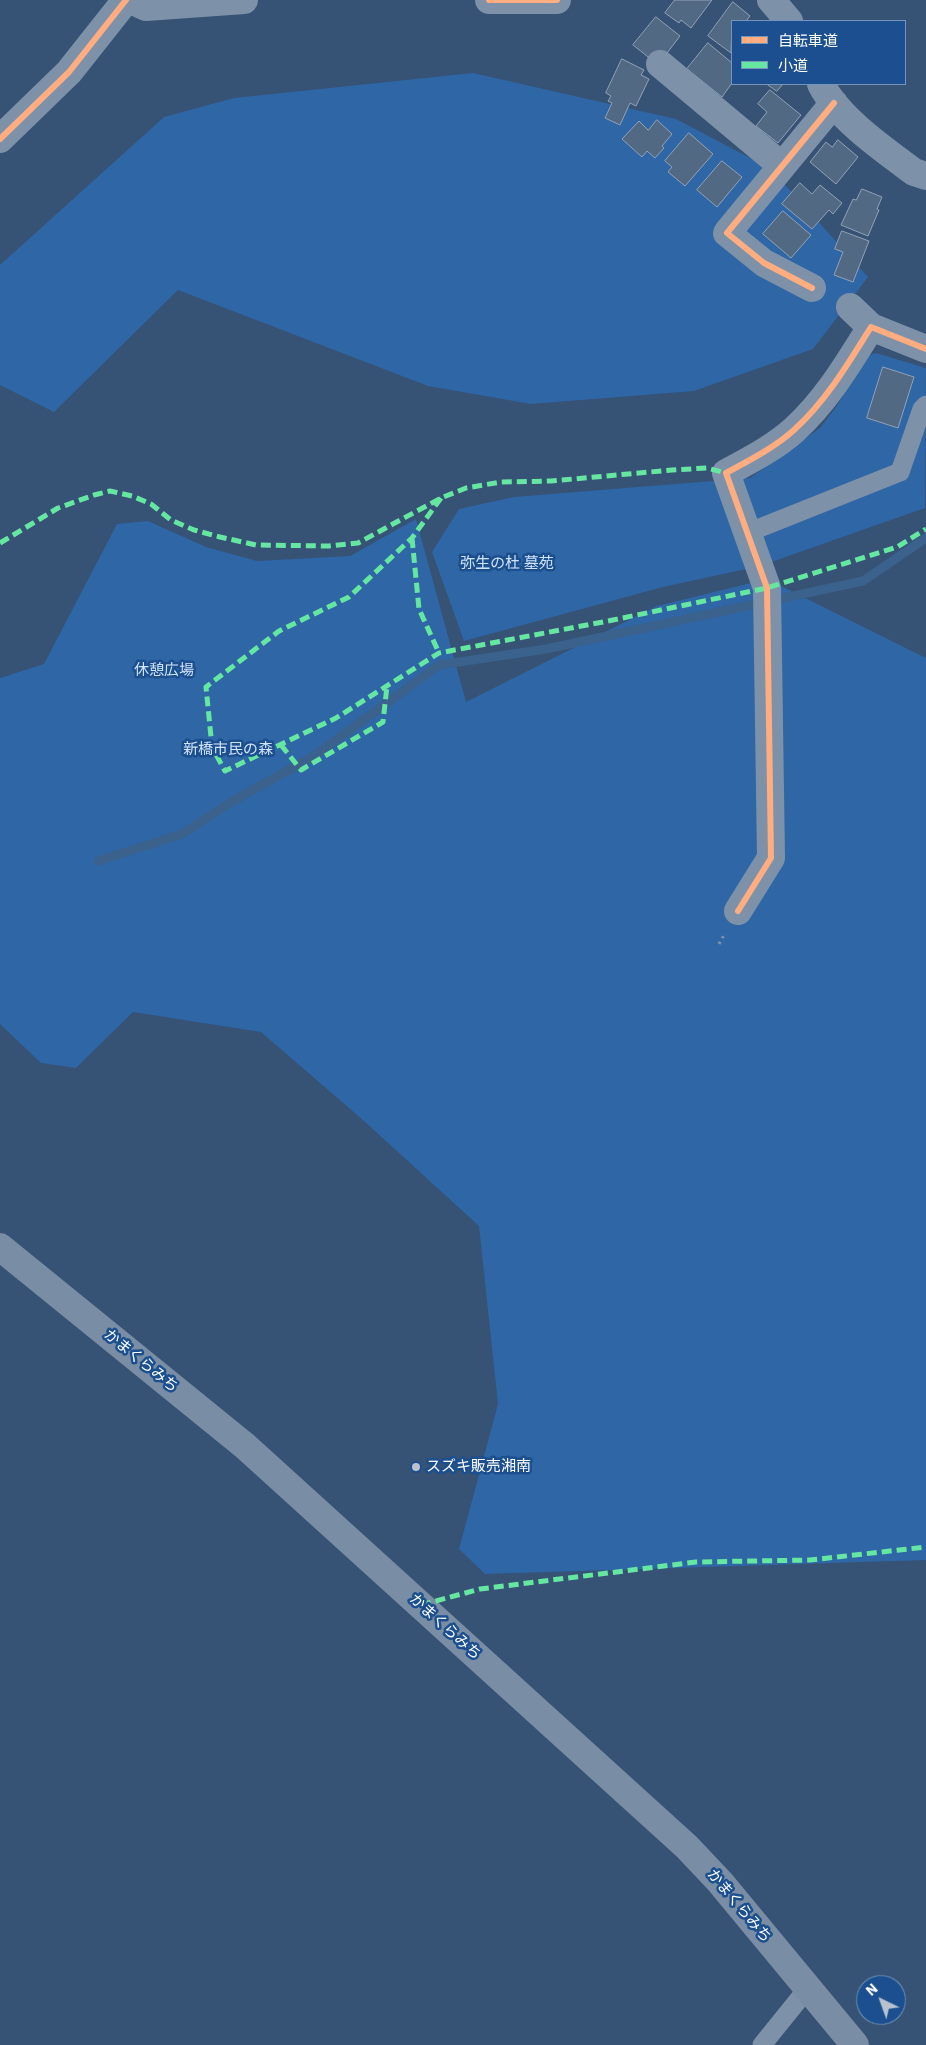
<!DOCTYPE html>
<html>
<head>
<meta charset="utf-8">
<style>
  body { margin:0 }
  #map { position:relative; width:926px; height:2045px; overflow:hidden; background:#365274; font-family:"IBM Plex Sans","Noto Sans JP",sans-serif }
  canvas { display:block }
  .legend { position:absolute; left:731px; top:20px; width:175px; height:65px; box-sizing:border-box; background:#1b4f8f; border:1px solid #7695bc; margin:0; padding:6px 9px; list-style:none; font-size:15px; color:#fff }
  .legend li { display:flex; align-items:center; gap:10px; height:25px }
  .legend b { width:25px; border:1px solid #7695bc }
  .north { position:absolute; left:856px; top:1975px; width:50px; height:50px; box-sizing:border-box; background:#1b4f8f; border:1px solid #7695bc; border-radius:50%; rotate:318deg; font-size:14px; font-weight:700; line-height:20px; text-align:center; color:#fff }
  .north::after { content:''; display:block; margin:auto; width:18px; height:22px; background:#b9c2ce; clip-path:polygon(50% 0,100% 100%,50% 72%,0 100%) }
</style>
</head>
<body>
<div id="map">
<canvas width="926" height="2045"></canvas>
<ul class="legend">
<li><b style="height:6px;background:#ffac80"></b>自転車道</li>
<li><b style="height:6px;background:#66e7a1"></b>小道</li>
</ul>
<div class="north">N</div>
</div>
<script>
const c = document.querySelector('canvas').getContext('2d');
c.lineJoin = 'round';
function paint(path, color) {
  c.fillStyle = color;
  c.fill(path, 'evenodd');
}
function strokePath(path, color, width, dash) {
  c.strokeStyle = color;
  c.lineWidth = width;
  c.lineCap = dash ? 'butt' : 'round';
  c.setLineDash(dash || []);
  c.stroke(path);
}
function write(font, color, halo, rows, align = 'center') {
  c.font = font + ' "IBM Plex Sans","Noto Sans JP",sans-serif';
  c.lineWidth = 5;
  c.setLineDash([]);
  c.textBaseline = 'middle';
  c.strokeStyle = halo;
  c.fillStyle = color;
  for (const [text, x, y, turn = 0] of rows) {
    c.save();
    c.translate(x, y);
    c.rotate((+turn || 0) * Math.PI / 180);
    c.textAlign = isNaN(turn) ? turn : align;
    if (halo) c.strokeText(text, 0, 0);
    c.fillText(text, 0, 0);
    c.restore();
  }
}
paint(new Path2D(`
  M473 73 676 119 771 169 868 277 813 349 694 391 531 404 428 386 178 290 54 412 0 385V265L164 117 234 98Z
  M876 353 926 368 925 508 760 566 663 587 464 641 432 552 459 509 514 497 750 478 820 428 836 407 867 356Z
  M416 519 466 702 657 606 767 579 926 658V1560L485 1574 459 1549 498 1404 479 1226 364 1121 261 1032 133 1012 76 1068 41 1063 0 1024V678L44 664 117 524 148 521 206 547 257 561 350 556Z`), '#2f66a5');
strokePath(new Path2D(`
  M98 861 182 834 231 802 314 756 439 665 546 649 863 581 926 538`), '#3b618d', 9);
const building = new Path2D(`
  M675 0H712L691 28 681 20 679 23 665 13Z
  M733 2 750 16 746 21H732L731 53 708 36Z
  M656 17 680 36 664 57 652 60 633 45Z
  M708 43 732 63V83L722 97 687 69Z
  M622 59 644 70 641 75 649 79 636 106 630 103 620 125 605 118 612 103 608 101 611 96 606 93Z
  M767 84H783L777 91Z
  M770 90 801 115 778 143 756 126 767 112 758 104Z
  M657 120 672 134 662 146 664 148 655 158 647 151 642 157 622 139 639 121 648 130Z
  M689 133 713 154 685 186 668 172 672 167 665 161Z
  M838 140 858 157 836 184 810 162 826 142 832 147Z
  M722 161 742 177 717 207 697 190Z
  M800 183 812 194 820 185 842 203 833 214 829 210 812 229 782 204Z
  M862 189 882 197 877 209 879 210 868 236 841 225 853 199 856 200Z
  M783 211 811 235 791 258 763 234Z
  M842 231 869 241 853 282 834 275 843 252 835 249Z
  M883 367 914 377 898 428 867 418Z`);
paint(building, '#526984');
strokePath(building, '#92a2b6', 1);
strokePath(new Path2D(`
  M719 944 724 935`), '#7d92a8', 3, [2.5, 4]);
strokePath(new Path2D(`
  M747 533 900 472 922 409 926 405
  M762 2045 808 1988`), '#7d92a8', 19);
strokePath(new Path2D(`
  M131 0 146 7 244 0
  M489 0H557
  M771 0 789 21
  M660 64 782 166
  M821 84C838 118 883 149 914 172L926 176
  M0 139 69 72 126 0
  M812 288 764 263 727 233 834 103
  M850 307 871 327
  M738 911 771 858 767 588 726 473C748 461 774 448 794 430 826 401 848 364 871 327L926 349`), '#7d92a8', 28);
strokePath(new Path2D(`
  M0 1247 245 1446 687 1847 720 1882 855 2045`), '#798da4', 28);
strokePath(new Path2D(`
  M441 498 412 538 349 597 279 631 206 687 212 747 225 771 336 718 439 653 608 621 767 588 897 547 926 529
  M412 538 419 609 439 653
  M0 543 58 508 94 495 110 491 132 496 151 504 171 520 194 530 220 537 256 545 329 546 358 543 441 498 466 488 501 482 551 481 672 470 707 468 726 473
  M281 745 301 770 383 722 387 686
  M421 1605 480 1589 696 1562 810 1560 926 1547`), '#66e7a1', 5, [10, 5]);
strokePath(new Path2D(`
  M489 0H557
  M0 139 69 72 126 0
  M812 288 764 263 727 233 834 103
  M738 911 771 858 767 588 726 473C748 461 774 448 794 430 826 401 848 364 871 327L926 349`), '#ffac80', 6);
for (const [x, y, r, color] of [
  [416,1467,5,"#b9c2ce"]
]) {
  const dot = new Path2D();
  dot.arc(x, y, r, 0, 2 * Math.PI);
  c.fillStyle = color;
  c.fill(dot);
  strokePath(dot, '#1b4f8f', 2);
}
write('15px', '#cfe3fa', '#1b4f8f', [
  ["弥生の杜 墓苑",507,564],
  ["休憩広場",164,671],
  ["新橋市民の森",228,750]
]);
write('15px', '#fff', '#1b4f8f', [
  ["かまくらみち",141,1361,39],
  ["かまくらみち",445,1627,42],
  ["かまくらみち",739,1906,50]
]);
write('15px', '#fff', '#1b4f8f', [
  ["スズキ販売湘南",426,1467]
], 'left');
</script>
</body>
</html>
